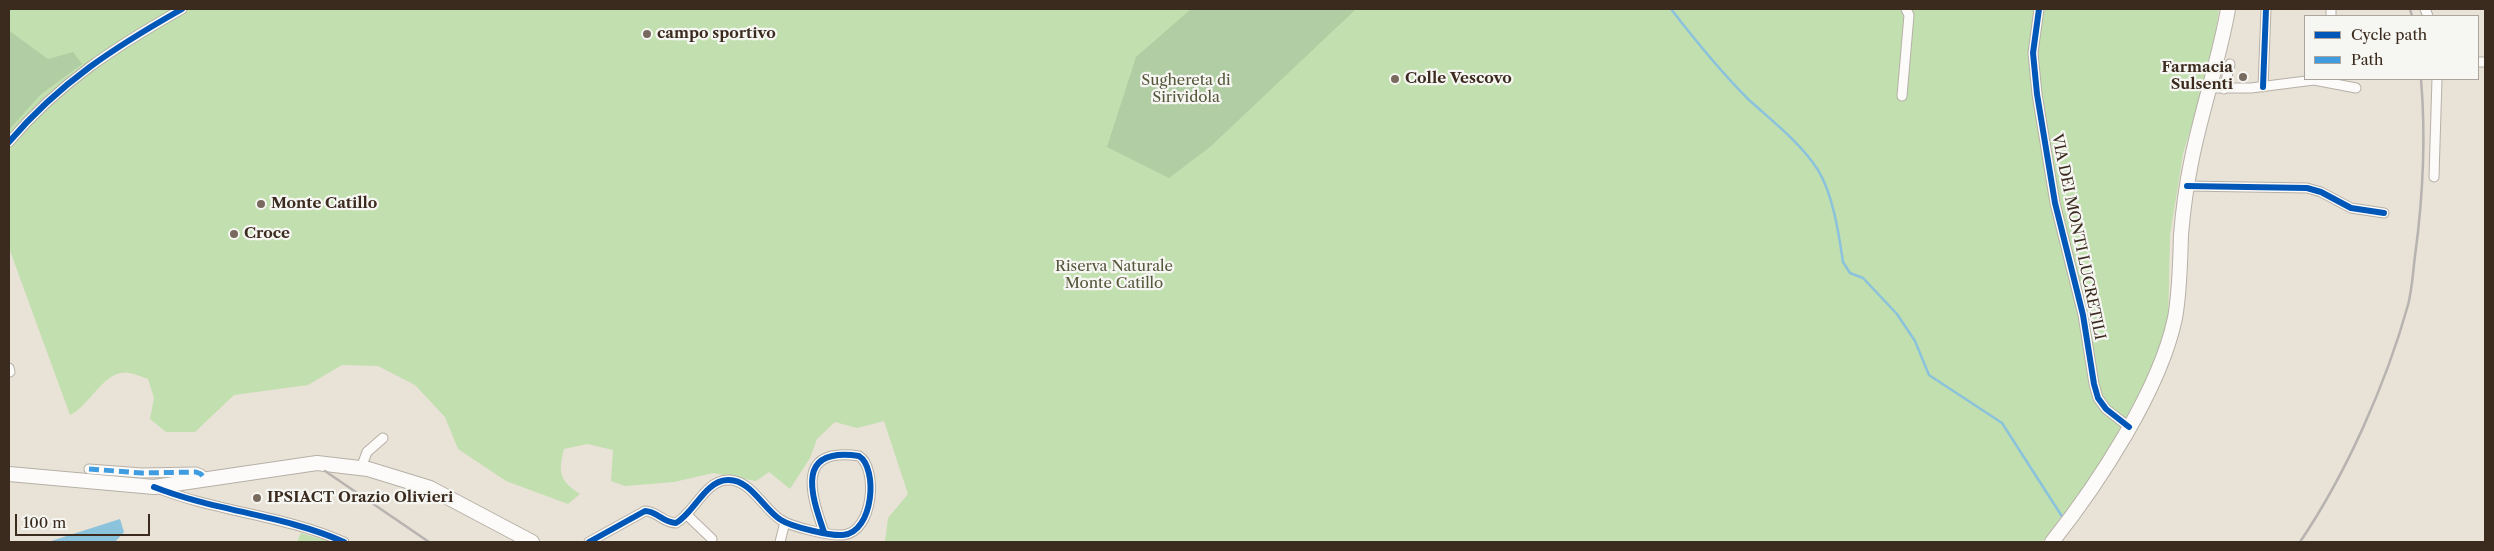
<!DOCTYPE html>
<html>
<head>
<meta charset="utf-8">
<style>
  body { margin:0 }
  #map { position:relative; width:2494px; height:551px; overflow:hidden; background:#e9e2d6; font-family:"Libre Caslon Text",serif }
  canvas { display:block }
  .frame { position:absolute; inset:0; border:10px solid #3b2a1e; pointer-events:none }
  .legend { position:absolute; left:2304px; top:15px; width:175px; height:65px; box-sizing:border-box; background:#f6f6f2; border:1px solid #aba49d; margin:0; padding:6px 9px; list-style:none; font-size:15px; color:#3b2a1e }
  .legend li { display:flex; align-items:center; gap:10px; height:25px }
  .legend b { width:25px; border:1px solid #aba49d }
  .scale { position:absolute; left:15px; top:514px; width:135px; height:22px; box-sizing:border-box; border:2px solid #3b2a1e; border-top:0; padding-left:6px; font-size:15px; line-height:18px; white-space:nowrap; color:#3b2a1e; -webkit-text-stroke:4px #f6f6f2; paint-order:stroke }
</style>
</head>
<body>
<div id="map">
<canvas width="2494" height="551"></canvas>
<div class="frame"></div>
<ul class="legend">
<li><b style="height:6px;background:#0057b8"></b>Cycle path</li>
<li><b style="height:6px;background:#3f9ce0"></b>Path</li>
</ul>
<div class="scale">100 m</div>
</div>
<script>
const c = document.querySelector('canvas').getContext('2d');
c.lineJoin = 'round';
function paint(path, color) {
  c.fillStyle = color;
  c.fill(path, 'evenodd');
}
function strokePath(path, color, width, dash) {
  c.strokeStyle = color;
  c.lineWidth = width;
  c.lineCap = dash ? 'butt' : 'round';
  c.setLineDash(dash || []);
  c.stroke(path);
}
function write(font, color, halo, rows, align = 'center') {
  c.font = font + ' "Libre Caslon Text",serif';
  c.lineWidth = 4.5;
  c.setLineDash([]);
  c.textBaseline = 'middle';
  c.strokeStyle = halo;
  c.fillStyle = color;
  for (const [text, x, y, turn = 0] of rows) {
    c.save();
    c.translate(x, y);
    c.rotate((+turn || 0) * Math.PI / 180);
    c.textAlign = isNaN(turn) ? turn : align;
    if (halo) c.strokeText(text, 0, 0);
    c.fillText(text, 0, 0);
    c.restore();
  }
}
paint(new Path2D(`
  M9 9H2219L2212 57 2183 154 2170 235 2168 325 2144 384 2100 466 2042 542H885L888 518 908 494 884 421 857 428 835 422 817 439 810 458 790 489 769 472 756 481 713 473 674 482 625 486 611 481 613 450 587 444 564 449C558 473 559 480 580 494L568 504 506 481 458 449 445 417 415 385 378 366 342 365 308 385 234 395 195 432H166L150 419 154 398 148 379C142 377 136 374 129 373 105 368 89 407 70 415L9 248Z
  M301 533 331 542H297Z`), '#c2dfaf');
paint(new Path2D(`
  M1191 9H1356L1210 147 1169 178 1107 147 1136 57Z
  M11 32 48 59 73 52 82 64 40 95 9 130V33Z`), '#b0cda3');
paint(new Path2D(`
  M120 519 124 532 115 542H48Z`), '#8bc2dc');
strokePath(new Path2D(`
  M1671 9C1695 40 1720 71 1748 99 1772 121 1800 142 1818 170 1833 194 1839 235 1843 262L1850 273 1863 278 1897 314 1915 341 1929 375 2002 423 2063 518`), '#8bc2dc', 2.5);
const street = new Path2D(`
  M2039 9 2033 53 2037 94 2055 203 2083 315 2094 384 2098 398 2106 409 2129 427
  M2425 9 2428 16
  M2331 16V9
  M2478 62H2485
  M2263 87 2266 9
  M2211 88H2251L2314 80 2356 88
  M2224 89 2230 64
  M1902 96 1909 15 1906 9
  M9 142C60 82 115 47 182 9
  M2434 177 2437 79
  M2187 186 2307 188 2321 192 2351 208 2384 213
  M9 368 10 372
  M361 468 367 452 383 438
  M89 469 142 473 196 472 201 474 205 480
  M157 488C217 512 284 515 344 542
  M686 514 712 539
  M589 542 645 511C657 511 663 523 676 523 694 513 705 481 727 480 750 478 764 510 781 520 792 527 830 536 843 535 874 532 878 468 859 456 796 447 810 492 824 532
  M780 542 785 522`);
const primary = new Path2D(`
  M9 474 154 487 317 463 368 469 430 488 532 542
  M2052 542C2098 484 2160 390 2175 318 2180 290 2180 262 2181 235 2183 211 2186 187 2191 163 2201 111 2219 61 2228 9`);
strokePath(street, '#b6b0a7', 11);
strokePath(primary, '#b6b0a7', 16);
strokePath(street, '#fcfbf9', 9);
strokePath(primary, '#fcfbf9', 14);
strokePath(new Path2D(`
  M2410 9 2412 16
  M325 471 429 542
  M2300 542C2346 474 2386 384 2408 305 2412 290 2413 272 2415 256 2423 197 2426 138 2421 79`), '#b6b3b0', 2.5);
strokePath(new Path2D(`
  M89 469 142 473 196 472 201 474 205 480`), '#3f9ce0', 5, [10, 5]);
strokePath(new Path2D(`
  M2039 9 2033 53 2037 94 2055 203 2083 315 2094 384 2098 398 2106 409 2129 427
  M2263 87 2266 9
  M9 142C60 82 115 47 182 9
  M2187 186 2307 188 2321 192 2351 208 2384 213
  M154 487C215 511 283 515 344 542
  M589 542 645 511C657 511 663 523 676 523 694 513 705 481 727 480 750 478 764 510 781 520 792 527 830 536 843 535 874 532 878 468 859 456 796 447 810 492 824 532`), '#0057b8', 6);
for (const [x, y, r, color] of [
  [647,34,5,"#786a5e"],
  [2243,77,5,"#786a5e"],
  [1395,79,5,"#786a5e"],
  [261,204,5,"#786a5e"],
  [234,234,5,"#786a5e"],
  [257,498,5,"#786a5e"]
]) {
  const dot = new Path2D();
  dot.arc(x, y, r, 0, 2 * Math.PI);
  c.fillStyle = color;
  c.fill(dot);
  strokePath(dot, '#f6f6f2', 2);
}
write('bold 15px', '#3b2a1e', '#f6f6f2', [
  ["campo sportivo",657,34],
  ["Farmacia",2233,68,"right"],
  ["Sulsenti",2233,85,"right"],
  ["Colle Vescovo",1405,79],
  ["Monte Catillo",271,204],
  ["Croce",244,234],
  ["IPSIACT Orazio Olivieri",267,498]
], 'left');
write('15px', '#55563a', '#f6f6f2', [
  ["Sughereta di",1186,81],
  ["Sirividola",1186,98],
  ["Riserva Naturale",1114,267],
  ["Monte Catillo",1114,284]
]);
write('15px', '#3b2a1e', '#f6f6f2', [
  ["VIA DEI MONTI LUCRETILI",2078,237,78]
]);
</script>
</body>
</html>
